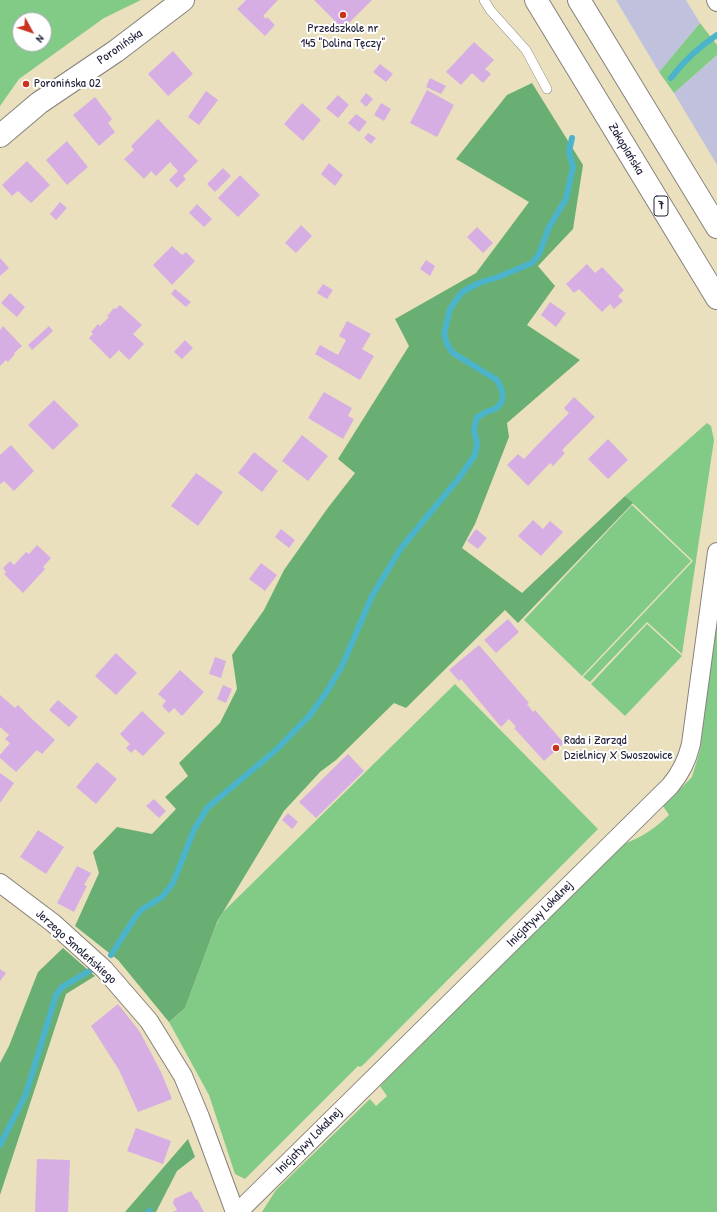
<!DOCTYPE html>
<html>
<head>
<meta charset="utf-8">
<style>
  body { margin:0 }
  #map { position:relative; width:717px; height:1212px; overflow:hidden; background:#eae0be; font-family:"Patrick Hand",sans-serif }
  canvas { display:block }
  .north { position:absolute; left:12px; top:12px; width:40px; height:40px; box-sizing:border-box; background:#fff; border:1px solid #a7a7b1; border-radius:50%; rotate:130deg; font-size:11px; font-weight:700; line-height:16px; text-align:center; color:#22223b }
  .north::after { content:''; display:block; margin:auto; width:14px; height:18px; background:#c8321e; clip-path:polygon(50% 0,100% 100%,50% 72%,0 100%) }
</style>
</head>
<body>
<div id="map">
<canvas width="717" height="1212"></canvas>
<div class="north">N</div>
</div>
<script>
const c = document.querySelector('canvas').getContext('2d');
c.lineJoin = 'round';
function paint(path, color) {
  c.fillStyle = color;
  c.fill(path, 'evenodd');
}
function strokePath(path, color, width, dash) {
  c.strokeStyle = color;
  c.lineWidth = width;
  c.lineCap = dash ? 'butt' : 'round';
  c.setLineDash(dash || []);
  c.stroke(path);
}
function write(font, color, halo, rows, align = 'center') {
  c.font = font + ' "Patrick Hand",sans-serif';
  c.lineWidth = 4;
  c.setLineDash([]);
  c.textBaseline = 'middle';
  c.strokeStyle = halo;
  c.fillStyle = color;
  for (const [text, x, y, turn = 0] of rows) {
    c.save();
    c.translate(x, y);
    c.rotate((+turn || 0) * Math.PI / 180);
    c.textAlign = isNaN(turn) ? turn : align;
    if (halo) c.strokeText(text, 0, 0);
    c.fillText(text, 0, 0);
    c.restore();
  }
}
paint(new Path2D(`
  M616 0H686L700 23 659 72Z
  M717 55V165L674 93Z`), '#c0c2dd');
paint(new Path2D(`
  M0 0H141L104 18 19 79 0 106ZM20 20H44V44H20Z
  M700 23 717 45V55L674 93 659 72Z
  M707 423 711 426 714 440 682 654 647 622 590 682 583 677 693 561 625 496Z
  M632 505 691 561 582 676 524 620Z
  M717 616V1212H262L276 1190 370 1099 376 1106 387 1096 380 1086 624 844C642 837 654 829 669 815L663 806 692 777 700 750Z
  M647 624 682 656 625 716 591 684Z
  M455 684 598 829 363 1065 360 1067 358 1066 245 1179 235 1174 209 1095 169 1022 185 1008 216 925 223 912Z`), '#82cb87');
paint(new Path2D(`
  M532 83 583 165 573 229 538 266 555 286 527 325 580 360 507 423 509 437 475 524 462 548 522 593 625 496 633 503 518 623 505 610 406 708 394 703 336 760 320 772 284 811 217 922 185 1008 169 1022 118 960 75 926 99 873 93 852 117 827 152 834 176 809 165 797 188 776 179 763 220 723 237 689 232 655 264 610 284 570 327 509 355 473 338 459 409 346 395 319 476 273 529 202 456 159 507 95Z
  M63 948 95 976 66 994 0 1195V1063L9 1046 38 972Z
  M188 1139 195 1157 177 1171 156 1212H125Z`), '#69af74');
strokePath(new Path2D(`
  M671 78C684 61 699 47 717 35
  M111 955 134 919 141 910 162 897 173 883 194 830 207 808 276 750 310 715 326 693 342 666 372 596 401 548 459 478 475 455 477 443 474 430 477 417C480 416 483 414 486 412 489 411 492 410 495 409 507 401 503 390 497 380L453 353 447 344 444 334 450 309 462 292 479 283 498 277 532 263 539 254 549 227 566 199 573 167 569 151 572 138
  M0 1145 26 1094 56 995 62 987 91 970
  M149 1212V1211`), '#4cb4ca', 6);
paint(new Path2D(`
  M246 0H278L263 16 266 19 267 17 275 25 265 36 237 9Z
  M314 0H372L343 29Z
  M474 42 494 60 485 69 491 74 483 83 472 73 461 85 446 72Z
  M173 51 193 74 168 96 148 74Z
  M380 64 393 74 386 82 373 72Z
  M430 78 446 86 441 94 426 87Z
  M427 90 454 105 437 137 410 123Z
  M206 91 218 100 199 125 188 117Z
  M366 93 373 99 366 107 360 101Z
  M338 95 349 105 338 118 326 108Z
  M95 97 112 119 108 123 115 132 99 146 73 115Z
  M302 103 321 120 303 141 284 124Z
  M381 103 391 109 384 121 374 115Z
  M356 114 367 122 359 132 348 123Z
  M158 119 198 161 183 176 186 179 177 188 169 180 178 171 170 162 156 176 151 171 144 179 124 159 134 150 131 146Z
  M368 133 376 138 371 144 364 138Z
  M67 141 88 167 67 185 46 160Z
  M27 161 50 185 31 203 18 191 12 196 2 185Z
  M329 163 343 175 335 186 321 174Z
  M223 168 231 176 215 192 207 184Z
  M240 175 260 195 238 217 218 198Z
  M60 202 67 208 56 220 50 214Z
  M197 204 212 219 204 227 189 213Z
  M301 225 312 236 296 253 285 243Z
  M477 227 493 243 483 253 467 237Z
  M172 246 182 255 186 252 195 261 172 285 153 265Z
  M0 258 9 268 0 276Z
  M426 260 435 266 430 276 420 269Z
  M587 264 595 273 602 267 624 290 618 296 623 301 614 309 610 304 602 312 579 289 574 293 566 284Z
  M323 284 333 290 327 299 317 293Z
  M175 289 191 302 186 307 171 294Z
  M10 293 25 307 17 317 1 303Z
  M550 302 566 313 556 327 541 315Z
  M120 305 142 325 133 334 144 344 129 360 119 350 110 359 89 338 93 334 91 332 98 324 100 326 109 317 107 316 114 308 116 309Z
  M347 321 371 334 362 349 374 356 360 380 315 354 320 345 338 355 346 340 339 336Z
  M3 326 22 346 14 353 15 354 8 362 6 360 0 366V330Z
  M49 326 53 331 32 350 28 345Z
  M185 340 193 348 182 359 174 352Z
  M324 392 352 408 348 416 354 419 343 439 308 418Z
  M574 397 595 417 562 450 565 453 553 466 550 463 528 486 507 465 518 454 524 459 547 435 569 413 564 408Z
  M54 400 79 425 53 450 28 425Z
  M302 435 328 456 308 481 282 461Z
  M608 439 628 460 608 479 588 459Z
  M11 445 34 471 14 491 4 481 1 484 0 483V455Z
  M254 452 278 471 262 492 238 473Z
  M196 473 223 492 198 526 171 506Z
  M533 520 543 529 550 521 563 532 541 556 518 536Z
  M281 529 295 540 289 548 275 537Z
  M476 529 487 538 478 549 467 541Z
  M37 545 51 558 43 567 45 569 23 593 4 574 6 572 3 568 10 561 14 565 26 552 29 554Z
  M261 563 277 575 265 591 249 579Z
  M508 619 519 632 496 653 484 640Z
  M479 645 529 703 527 704 533 712 535 710 564 743 544 761 514 728 516 727 509 719 501 727 461 679 459 681 449 670Z
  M116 653 137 673 116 695 95 676Z
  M215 657 226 661 221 678 209 674Z
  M180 670 204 692 182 716 174 708 169 713 162 706 166 701 158 694Z
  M223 685 232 689 226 703 217 699Z
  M0 695 15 708 18 705 32 719 55 740 42 754 37 750 16 772 0 758V755L10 743 5 739 9 735 0 727Z
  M58 700 78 717 69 727 49 710Z
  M142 711 165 733 143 756 135 749 131 753 126 748 130 744 120 734Z
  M348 754 364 771 316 818 299 802Z
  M97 762 117 779 96 804 76 787Z
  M0 773 14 783 0 803Z
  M154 799 166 811 159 818 146 806Z
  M288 813 298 822 292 829 282 820Z
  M38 830 64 847 46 874 20 857Z
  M77 866 91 873 84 885 87 886 74 912 57 903Z
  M0 969 6 973 0 981Z
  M118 1004 140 1032 161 1072 172 1099 138 1112 119 1070 91 1026Z
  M136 1128 171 1141 163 1164 127 1151Z
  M37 1159 70 1160 68 1212H35Z
  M191 1191 196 1200 197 1199 204 1212H173L177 1210 173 1203 174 1199Z`), '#d6aee4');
const lane = new Path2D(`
  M484 0 491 11 526 50 547 89`);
const street = new Path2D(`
  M716 0 717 2
  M0 883 53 923 104 969 149 1021 183 1076 200 1117 235 1212
  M238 1212 670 786C681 773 687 761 691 744L717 552`);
const secondary = new Path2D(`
  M0 136 39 103 116 51 183 0`);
const highway = new Path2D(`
  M536 0 717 298
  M579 0 717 227`);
strokePath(lane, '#86817c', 10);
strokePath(street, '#86817c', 20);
strokePath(secondary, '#86817c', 24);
strokePath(highway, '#86817c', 24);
strokePath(lane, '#fff', 9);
strokePath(street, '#fff', 18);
strokePath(secondary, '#fff', 22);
strokePath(highway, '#fff', 22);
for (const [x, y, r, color] of [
  [343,15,4,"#c8321e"],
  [26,84,4,"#c8321e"],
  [556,748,4,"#c8321e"]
]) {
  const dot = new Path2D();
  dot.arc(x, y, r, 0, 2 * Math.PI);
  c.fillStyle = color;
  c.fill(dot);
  strokePath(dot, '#fff', 1.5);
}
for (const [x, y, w] of [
  [661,206,14]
]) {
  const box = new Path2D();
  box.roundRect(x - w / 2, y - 10, w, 20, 3);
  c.fillStyle = '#fff';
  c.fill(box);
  strokePath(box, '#22223b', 1);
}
write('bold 12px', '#22223b', null, [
  ["7",661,206]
]);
write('13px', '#22223b', '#fff', [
  ["Przedszkole nr",343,29,"center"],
  ["145 \"Dolina Tęczy\"",343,44,"center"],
  ["Poronińska 02",34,84],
  ["Rada i Zarząd",564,741],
  ["Dzielnicy X Swoszowice",564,756]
], 'left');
write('13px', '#22223b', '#fff', [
  ["Poronińska",120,47,-35],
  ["Zakopiańska",626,149,59],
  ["Inicjatywy Lokalnej",540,914,-45],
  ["Jerzego Smoleńskiego",76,947,42],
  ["Inicjatywy Lokalnej",309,1141,-45]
]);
</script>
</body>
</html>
